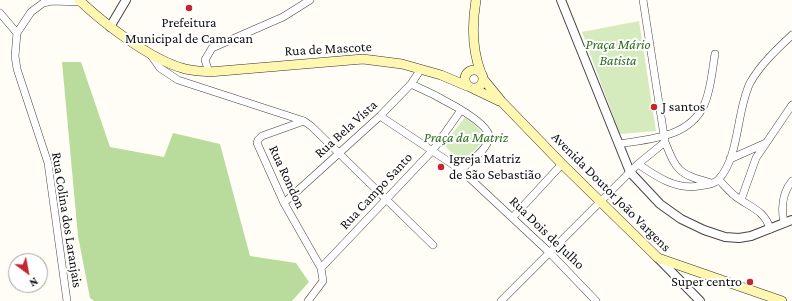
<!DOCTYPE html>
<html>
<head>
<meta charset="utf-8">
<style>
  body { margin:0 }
  #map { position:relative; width:792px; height:301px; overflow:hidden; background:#fffdf5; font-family:"Crimson Pro",serif }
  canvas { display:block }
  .north { position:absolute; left:8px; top:253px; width:40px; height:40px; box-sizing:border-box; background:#fff; border:1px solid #a0a0a0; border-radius:50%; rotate:148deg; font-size:11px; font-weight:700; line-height:16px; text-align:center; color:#111 }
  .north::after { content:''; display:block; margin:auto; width:14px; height:18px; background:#c4262e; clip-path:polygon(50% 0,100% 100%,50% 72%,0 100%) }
</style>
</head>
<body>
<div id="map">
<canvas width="792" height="301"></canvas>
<div class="north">N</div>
</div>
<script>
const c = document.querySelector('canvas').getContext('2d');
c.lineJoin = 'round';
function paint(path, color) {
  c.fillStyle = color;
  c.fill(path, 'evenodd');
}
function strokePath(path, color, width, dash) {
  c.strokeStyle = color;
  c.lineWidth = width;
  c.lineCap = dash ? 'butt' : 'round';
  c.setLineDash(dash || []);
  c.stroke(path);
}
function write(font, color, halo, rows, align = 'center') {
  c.font = font + ' "Crimson Pro",serif';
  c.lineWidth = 4;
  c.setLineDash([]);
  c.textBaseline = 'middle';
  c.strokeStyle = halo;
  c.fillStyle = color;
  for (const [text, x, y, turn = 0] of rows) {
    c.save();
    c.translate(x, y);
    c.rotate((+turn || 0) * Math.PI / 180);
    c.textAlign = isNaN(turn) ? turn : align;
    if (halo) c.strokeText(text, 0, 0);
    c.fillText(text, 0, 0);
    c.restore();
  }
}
paint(new Path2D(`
  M639 21 656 131 620 134 582 32Z
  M465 117C494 139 484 140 462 163L444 145Z`), '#d5ebbd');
paint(new Path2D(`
  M62 62H81L110 147 164 157 173 133 220 144 250 256 296 263 309 282 292 301H94L90 298 78 236Z`), '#b9dc9c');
const minor = new Path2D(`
  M643 0 665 142C677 172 679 174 711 183
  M0 13 17 33
  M150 54 160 68 178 80 304 121 311 126 433 245
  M209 72 205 60 212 48 283 17 310 0
  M411 84C425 90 493 122 489 138 487 150 469 162 461 170
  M380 116 461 170 550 253 596 301
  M304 121 262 136 258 140 257 143 284 203 321 268 323 281 308 301
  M619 144C649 139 689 138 704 105 711 90 712 71 715 54
  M730 159 766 143
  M638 164 665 142
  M719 180C724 185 729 191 735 196 749 207 765 210 770 229
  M741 200 756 158 792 105
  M284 203 380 116 411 84 421 69
  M513 217 562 164
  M784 223C781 208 782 193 792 181
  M321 268 433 150 461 110
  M67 301 48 163 17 69 15 56 17 33 31 12 43 3 52 1 81 2
  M501 301 638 164C657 177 676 190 699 186 706 185 715 184 719 179 740 155 736 112 750 83 760 65 777 49 792 35`);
const tertiary = new Path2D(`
  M561 0 630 172 660 204 681 219 704 230 725 237 739 238 751 236 792 220
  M110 27 126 0
  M658 258 700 301`);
const secondary = new Path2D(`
  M79 0C103 23 150 59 182 68 191 71 200 71 209 72L363 59 402 64 441 75 467 86
  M476 0C472 24 472 50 481 73
  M465 79a9 9 0 1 1 18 0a9 9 0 1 1-18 0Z
  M484 80 502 102 562 164 658 258 782 301
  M474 89 499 101`);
strokePath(minor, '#444', 8);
strokePath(tertiary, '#444', 10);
strokePath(secondary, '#333', 10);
strokePath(minor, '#fff', 7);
strokePath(tertiary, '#fff', 8);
strokePath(secondary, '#fff6b0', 9);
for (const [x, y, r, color] of [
  [189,8,4,"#c4262e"],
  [654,107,4,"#c4262e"],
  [441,167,4,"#c4262e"],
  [750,282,4,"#c4262e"]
]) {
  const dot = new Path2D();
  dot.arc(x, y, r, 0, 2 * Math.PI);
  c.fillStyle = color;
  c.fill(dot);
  strokePath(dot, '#fff', 1.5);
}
write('14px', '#111', '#fff', [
  ["Prefeitura",189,23,"center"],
  ["Municipal de Camacan",189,39,"center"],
  ["J santos",662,107],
  ["Igreja Matriz",449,159],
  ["de São Sebastião",449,175],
  ["Super centro",742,282,"right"]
], 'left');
write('italic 14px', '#2f6b1f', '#fff', [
  ["Praça Mário",618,45],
  ["Batista",618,61],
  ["Praça da Matriz",466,138]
]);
write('14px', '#111', '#fff', [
  ["Rua de Mascote",328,49,-3],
  ["Rua Bela Vista",346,129,-42],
  ["Rua Rondon",287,177,65],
  ["Rua Campo Santo",376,191,-47],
  ["Avenida Doutor João Vargens",611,192,45],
  ["Rua Colina dos Laranjais",67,220,81],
  ["Rua Dois de Julho",547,233,44]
]);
</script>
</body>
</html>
